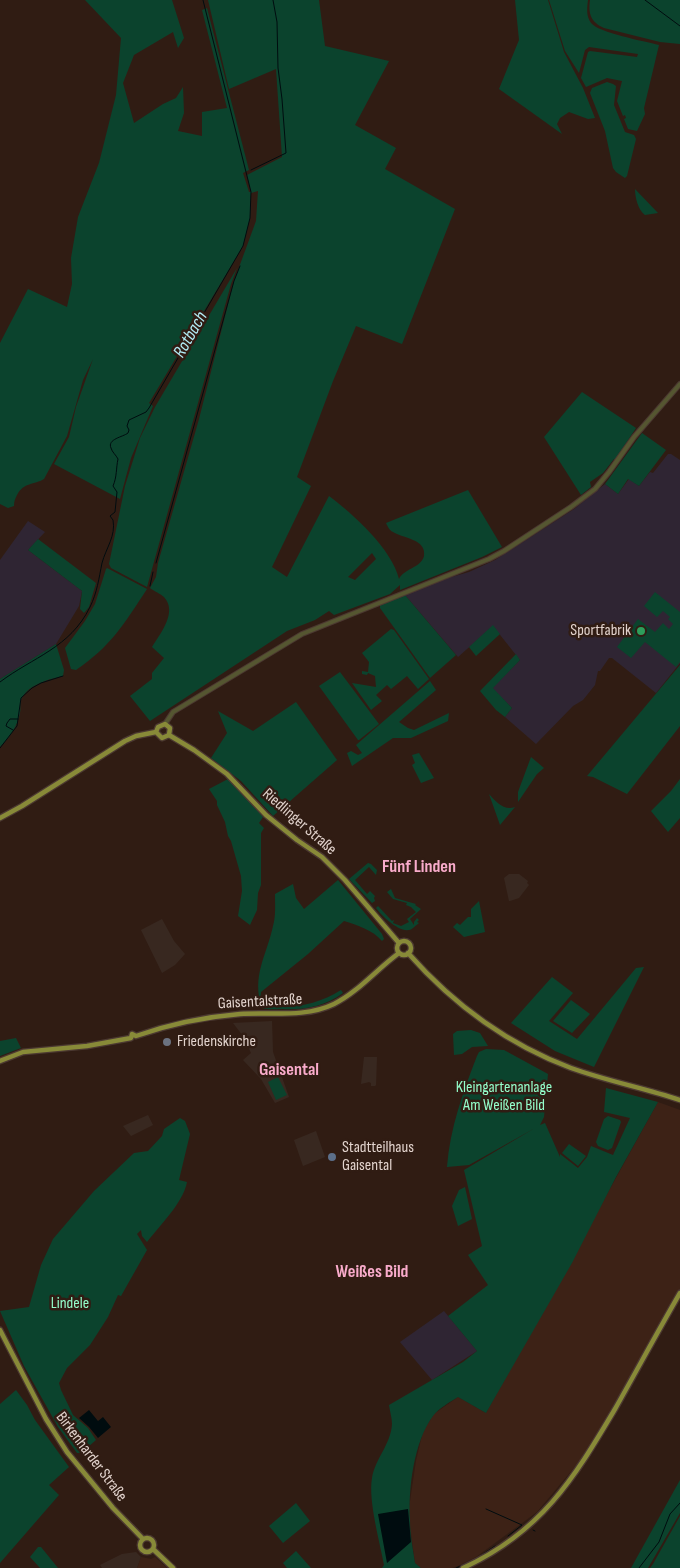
<!DOCTYPE html>
<html>
<head>
<meta charset="utf-8">
<style>
  body { margin:0 }
  canvas { display:block; background:#301c13 }
</style>
</head>
<body>
<canvas width="680" height="1568"></canvas>
<script>
const c = document.querySelector('canvas').getContext('2d');
c.lineJoin = 'round';
function paint(path, color) {
  c.fillStyle = color;
  c.fill(path, 'evenodd');
}
function strokePath(path, color, width, dash) {
  c.strokeStyle = color;
  c.lineWidth = width;
  c.lineCap = dash ? 'butt' : 'round';
  c.setLineDash(dash || []);
  c.stroke(path);
}
function write(font, color, halo, rows, align = 'center') {
  c.font = font + ' "Sofia Sans Condensed",sans-serif';
  c.lineWidth = 5;
  c.setLineDash([]);
  c.textBaseline = 'middle';
  c.strokeStyle = halo;
  c.fillStyle = color;
  for (const [text, x, y, turn = 0] of rows) {
    c.save();
    c.translate(x, y);
    c.rotate((+turn || 0) * Math.PI / 180);
    c.textAlign = isNaN(turn) ? turn : align;
    if (halo) c.strokeText(text, 0, 0);
    c.fillText(text, 0, 0);
    c.restore();
  }
}
paint(new Path2D(`
  M668 454H671L680 460V663L656 693 612 658H609L600 671H598L595 685 583 700 573 706 536 744 505 717 512 708 492 688 520 660 493 626 458 657 405 595 448 578 469 572 495 560 574 509 605 484 618 494 629 479 639 486 650 472 653 473Z
  M28 521 45 532 28 550 82 591 79 606 56 644 0 679V560Z
  M444 1311 477 1351 432 1380 400 1342Z`), '#2f2533');
paint(new Path2D(`
  M658 1102 680 1110V1293L589 1450 537 1512 476 1557 458 1566 452 1568H421L415 1563 410 1526 409 1508 416 1461 423 1431 434 1414 458 1397 486 1413Z
  M141 1557 151 1559 155 1557 167 1568H137Z`), '#3d2216');
paint(new Path2D(`
  M509 874H519L528 881 527 883 529 885 519 898 510 901H509L504 878Z
  M162 919 174 941 185 954 175 965 162 973 141 930Z
  M272 1021 273 1052 289 1097 275 1103 261 1079 243 1060 251 1053 243 1036 233 1023Z
  M364 1057H377L376 1085 375 1086H371V1083L369 1082 361 1084Z
  M148 1115 153 1125 131 1136 123 1126Z
  M316 1131 325 1157 303 1166 294 1140Z
  M136 1552 141 1557 137 1568H102L100 1565 122 1554Z`), '#382820');
paint(new Path2D(`
  M85 0H172L184 38 178 48 173 32 134 55 123 83 134 123 163 104 176 98 183 87 184 113 178 131 202 136V112L227 108 202 10 207 8 249 170 243 173 249 192H251L247 175 282 157 276 69 229 89 208 0H319L325 46 389 61 355 125 396 148 385 169 455 209 402 344 356 326 333 381 297 477 311 486 272 567 287 577 329 496C353 514 392 549 399 579 403 569 421 568 424 556 427 539 402 538 393 532 389 530 388 527 386 523L468 490 502 547 482 557 400 590V585L390 594 334 615 329 611 315 620 287 631 150 721 130 696 152 679V673L164 658 152 647C160 634 178 612 164 597 161 594 154 591 150 588L156 577 158 563 199 419 234 281 256 221 258 191 251 193 250 218 243 246 149 403 153 406 131 458 120 499 54 464 69 437 76 407 93 359 83 380 67 436 44 479C34 485 24 482 17 495 15 499 14 501 14 506L8 508 0 504V343L28 289 67 307 72 284 71 258 78 217 99 163 116 95 121 38ZM372 553 376 559 355 580 348 577Z
  M515 0H548L564 52 583 88 595 118 588 119 569 112 560 118 557 124 562 134 499 89 519 40Z
  M549 0H588C587 8 586 16 591 23 599 33 644 41 659 45L644 108 645 114 637 131 628 129 624 119 626 118 625 115 623 116 617 101 622 81 607 78 586 87 581 78 588 52 590 51 637 57 638 54 589 47 585 50 579 73 565 51Z
  M590 0H680V44L660 42 604 28C591 22 588 14 590 0Z
  M607 82 613 84 616 86 614 105 625 132 634 135 636 139 627 176 625 178 616 172 613 168 605 131 590 93 592 88Z
  M635 189 658 213 645 215C638 210 635 197 635 189Z
  M237 268 231 284 147 587 111 568 109 564 125 486 140 438 155 407Z
  M582 392 636 428 615 460 614 459 603 473 590 482 591 487 581 495 544 437Z
  M642 433 666 450 639 486 628 479 618 494 605 484Z
  M38 539 96 583 89 607 84 613 80 609 82 591 28 550Z
  M107 568 147 589C124 624 111 646 76 670L71 669 65 648 85 621 95 604 106 569Z
  M655 592 680 612V662L676 667 645 642 631 658 617 647 638 619 655 632 663 623 669 629 673 624 668 619 670 617 663 611 657 617 644 606Z
  M405 595 456 655 430 678 380 608V605Z
  M493 625 500 634 476 656 469 647Z
  M391 629 394 630 429 679 418 689 407 676 391 689 387 685 376 695 382 701 371 710 352 683 376 687 375 676 368 673 367 675 362 674V671L368 672 369 662 362 653Z
  M56 644 64 670 63 676C50 679 29 684 22 698 19 702 21 708 20 713 17 727 10 737 0 747V679Z
  M516 654 520 660 493 688 512 708 505 717 496 710 480 691Z
  M680 665V726L627 794 593 777 587 776Z
  M340 672 379 724 359 740H358L319 686Z
  M430 681 436 690 399 722 408 728 414 730 449 713 448 721 411 738H393L352 766 347 753 351 751 358 755 362 753 356 745Z
  M296 702 337 760 273 816 241 781 211 758 227 733 218 711 253 731Z
  M419 753 434 778 421 783 412 765 415 763 412 755Z
  M531 757 544 768 537 774 518 802V792Z
  M228 779 255 805 263 817 259 823 264 828 261 833V885L258 893 257 910 250 925 238 916 242 891 241 876 231 841 228 836 225 822 217 805V801L209 789Z
  M680 779V818L668 832 651 811 671 791Z
  M489 794C496 802 504 811 515 807L500 825Z
  M368 863 371 864 377 870 376 875 369 867 355 880 367 894 370 891 375 896 374 898 375 901 372 903 349 879Z
  M338 880 382 934 384 939 382 941C373 930 357 925 344 921L308 954 261 992 260 1001 262 1005C290 1010 317 1005 341 990L343 993C324 1007 304 1010 282 1009 275 1009 268 1010 262 1008 251 976 267 955 273 926 276 916 275 905 275 894L293 884 296 898 304 909Z
  M391 889 395 898 416 904 415 905 421 909 410 919 414 925V922L417 918 419 920 417 922 419 923C416 925 412 930 409 930 398 932 381 915 376 908L378 906 392 921 394 920 393 923 401 926 409 922 407 919 416 912 411 907 406 905 407 903 393 899 387 892Z
  M479 901 485 932 464 937 453 927 457 923 460 925 468 917H471V909Z
  M644 967 594 1067 555 1051 511 1023 552 977 573 993 549 1021 577 1039 636 968Z
  M571 1000 590 1014 572 1033 553 1021Z
  M471 1030 480 1033 488 1046 472 1047 462 1054 454 1055 453 1034 457 1031Z
  M16 1038 21 1048 0 1056V1041Z
  M486 1049 504 1050 548 1074 544 1117 540 1125 545 1123 560 1157V1154L578 1168 587 1157 591 1146 613 1155 630 1118 604 1112 606 1088 658 1102 616 1177 572 1263 486 1413 458 1397C450 1402 439 1408 433 1416 414 1441 408 1489 410 1520 410 1535 413 1549 415 1563L421 1568H382L384 1565C380 1542 368 1501 372 1478 375 1459 391 1444 392 1424 392 1418 390 1412 389 1405L463 1362 477 1351 448 1316 488 1285 468 1255 482 1246 464 1170 535 1128 469 1165 447 1167C450 1128 463 1092 477 1056L479 1052Z
  M278 1077 287 1095 276 1100 268 1082Z
  M608 1116 620 1120 621 1122 612 1148 608 1150 598 1146 596 1142 604 1119Z
  M180 1118 185 1121 190 1134 179 1180 187 1182C183 1203 160 1225 147 1242L142 1236 141 1230 137 1234 147 1250 121 1296 118 1295 108 1317 90 1345 67 1368 59 1383 61 1390 73 1415 88 1428 96 1440 81 1453H77L58 1427 24 1366 0 1311 29 1307 41 1265 53 1239 94 1191 134 1153 148 1151 162 1136 164 1129Z
  M569 1144 586 1156 578 1166 562 1153Z
  M465 1187 472 1219 458 1226 452 1206 459 1190Z
  M16 1390 27 1405 35 1420 69 1467 49 1485 59 1495 0 1563V1404Z
  M680 1480V1513L648 1568H631Z
  M296 1503 310 1521 283 1543 269 1526Z
  M680 1516V1568H650L653 1564Z
  M38 1547H41L58 1568H40L30 1557Z
  M296 1551 311 1568H287L283 1563Z`), '#0b432d');
paint(new Path2D(`
  M89 1410 98 1421 103 1417 111 1427 98 1438 89 1427 79 1418Z
  M408 1509 411 1542 387 1563 378 1514Z`), '#000c0f');
strokePath(new Path2D(`
  M645 0 680 26
  M251 170 286 153 282 99 278 68 277 22 273 0
  M156 563 234 281 240 266
  M150 586 153 572
  M0 682C33 657 70 648 90 607 97 593 99 578 102 563 106 548 116 536 113 520L110 516 115 512 117 492 113 486C117 477 116 468 118 459 116 455 112 452 111 448 107 439 123 437 128 433L129 430 127 426 129 420 146 412 149 408 243 246 250 218 251 192 203 0
  M13 730 6 726 7 723 10 719H18
  M0 748 17 726 21 698 32 688 41 683 63 676
  M486 1509 522 1525 508 1536
  M533 1530 535 1531
  M456 1568 476 1559 495 1546
  M639 1568 659 1542 670 1514 680 1503`), '#000c0f', 1);
const minor = new Path2D(`
  M165 724 173 712 302 634 489 559 504 551 571 507 595 489 609 472 634 437 680 384`);
const major = new Path2D(`
  M156 732 158 727 165 724 170 728 169 735
  M156 732 162 738 169 735
  M169 735 194 750 227 774 266 815 297 840 322 857 345 880 399 943
  M0 818 22 806 125 741 136 736 156 732
  M397 948a7 7 0 1 1 14 0a7 7 0 1 1-14 0Z
  M408 953C453 1004 507 1044 571 1068 607 1081 644 1088 680 1100
  M0 1061 23 1052 87 1046 131 1038 132 1034 136 1036C170 1024 204 1017 240 1014 271 1012 305 1018 334 1004 358 992 377 969 399 953
  M0 1330 46 1419 67 1452 113 1508 143 1539
  M140 1545a7 7 0 1 1 14 0a7 7 0 1 1-14 0Z
  M153 1549 173 1568
  M463 1568C541 1532 573 1480 615 1409 637 1370 658 1331 680 1293`);
strokePath(minor, '#4c3931', 6);
strokePath(major, '#4c3931', 7);
strokePath(minor, '#555631', 4);
strokePath(major, '#888a38', 4.5);
for (const [x, y, r, color] of [
  [641,631,5,"#2e9e5b"],
  [167,1042,5,"#6b7280"],
  [332,1157,5,"#5c6f8a"]
]) {
  const dot = new Path2D();
  dot.arc(x, y, r, 0, 2 * Math.PI);
  c.fillStyle = color;
  c.fill(dot);
  strokePath(dot, '#301c13', 2);
}
write('16px', '#e2d3cd', '#301c13', [
  ["Sportfabrik",631,631,"right"],
  ["Friedenskirche",177,1042],
  ["Stadtteilhaus",342,1148],
  ["Gaisental",342,1166]
], 'left');
write('16px', '#e2d3cd', '#301c13', [
  ["Riedlinger Straße",299,822,41],
  ["Gaisentalstraße",260,1002,-3],
  ["Birkenharder Straße",91,1457,53]
]);
write('16px', '#94fecb', '#301c13', [
  ["Kleingartenanlage",504,1088],
  ["Am Weißen Bild",504,1106],
  ["Lindele",70,1304]
]);
write('italic 18px', '#b2edf6', '#301c13', [
  ["Rotbach",191,335,-60]
]);
write('bold 18px', '#f9abcb', '#301c13', [
  ["Fünf Linden",419,867],
  ["Gaisental",289,1070],
  ["Weißes Bild",372,1272]
]);
</script>
</body>
</html>
